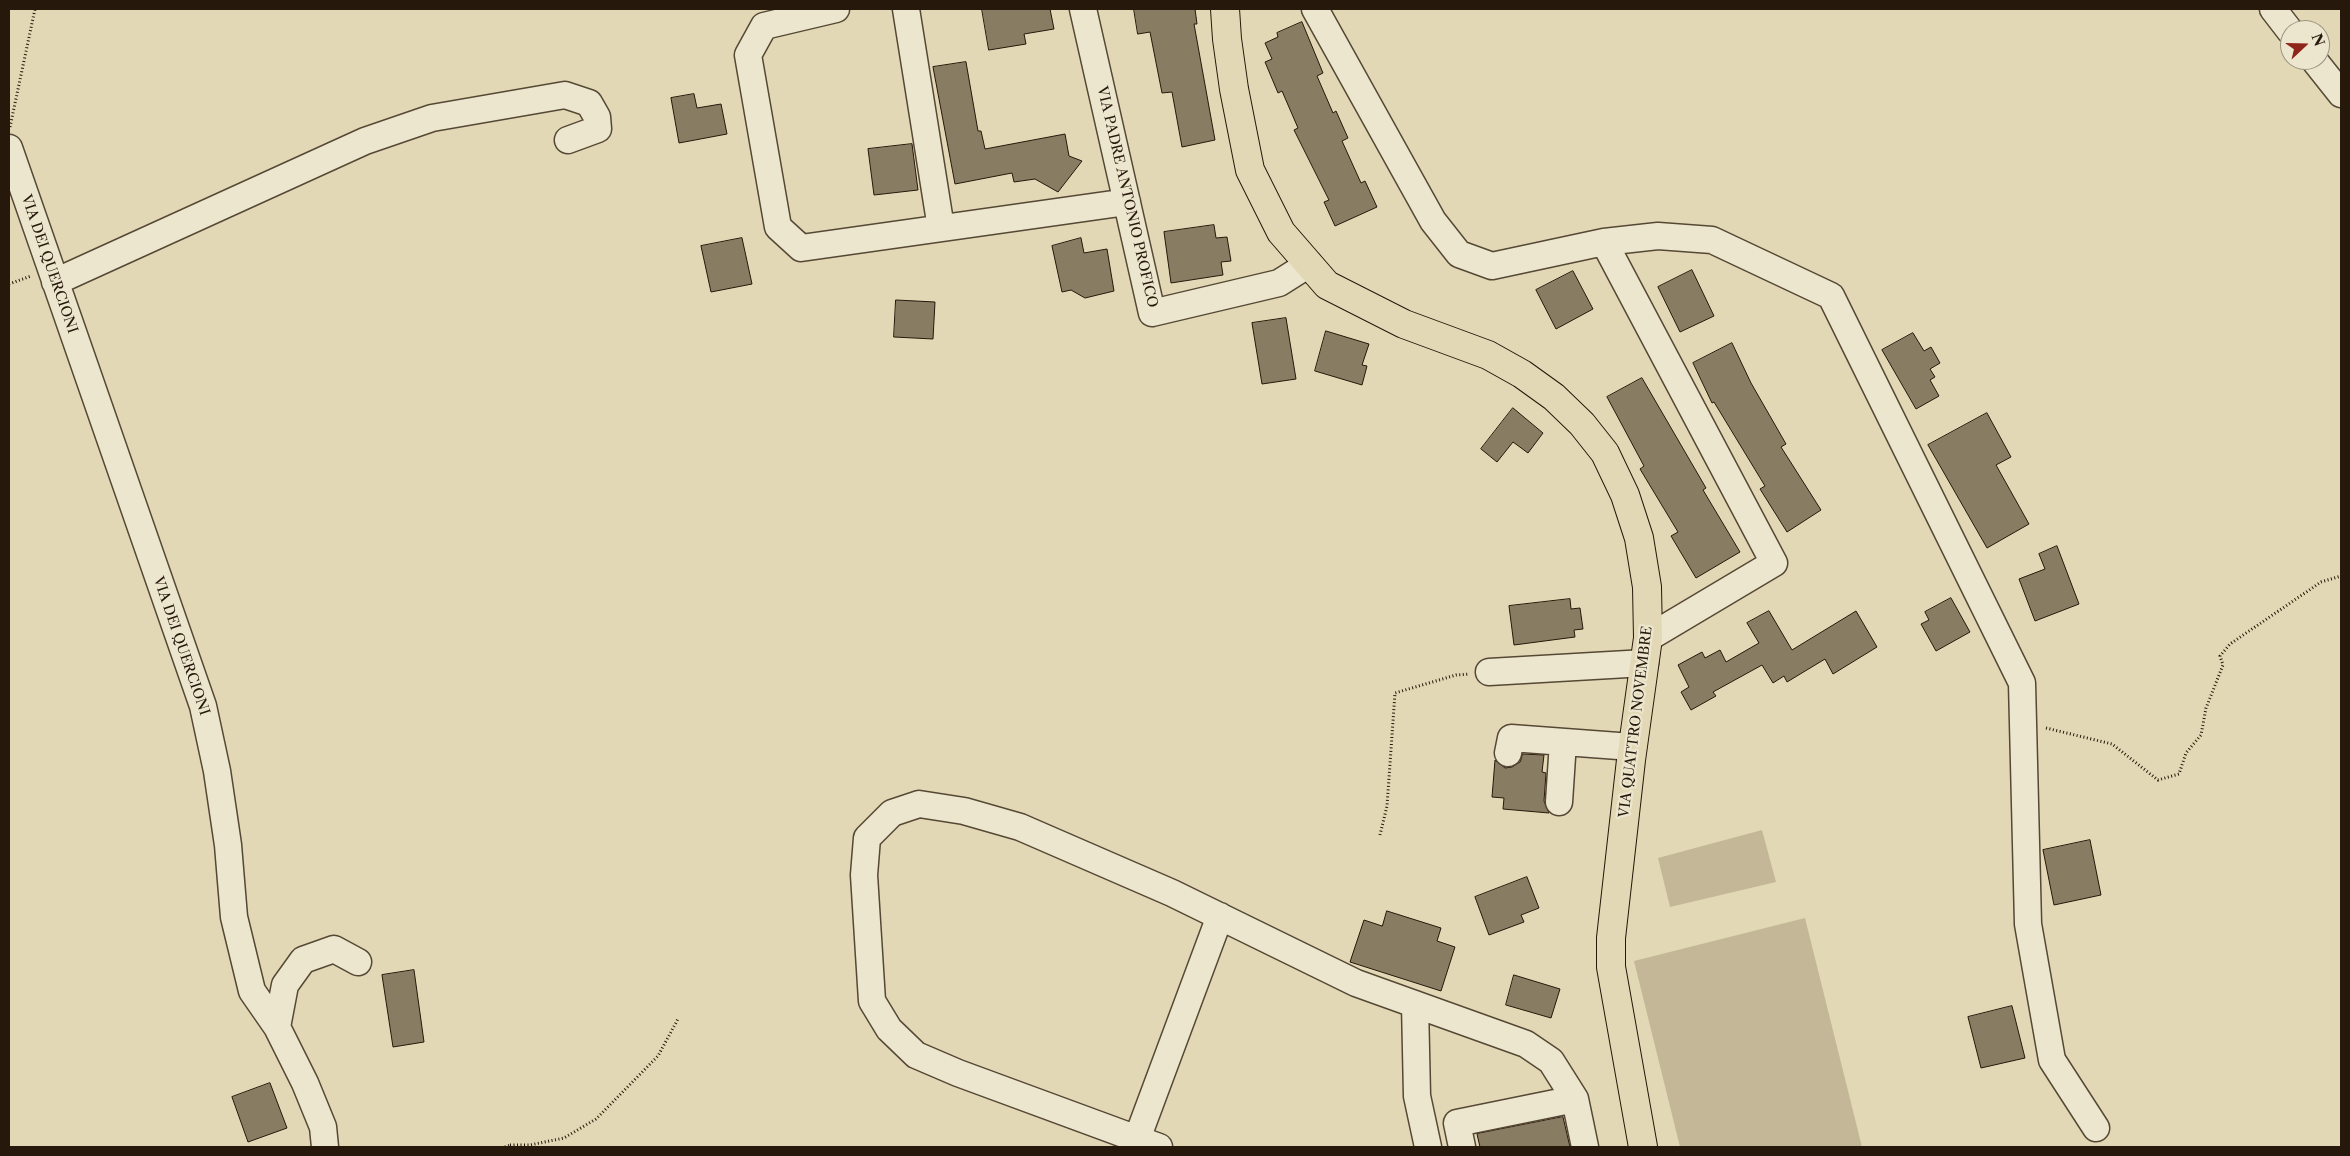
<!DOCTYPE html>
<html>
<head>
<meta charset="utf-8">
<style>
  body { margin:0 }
  #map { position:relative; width:2350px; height:1156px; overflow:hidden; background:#e3d8b5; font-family:"Libre Caslon Text",serif }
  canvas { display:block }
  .frame { position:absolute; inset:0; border:10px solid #26180a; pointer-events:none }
  .north { position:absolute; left:2280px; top:20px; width:50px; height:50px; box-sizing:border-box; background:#ede6cf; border:1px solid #9d9480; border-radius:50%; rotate:69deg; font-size:14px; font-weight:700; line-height:20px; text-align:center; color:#26180a }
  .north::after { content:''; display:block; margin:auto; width:18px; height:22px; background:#8f2418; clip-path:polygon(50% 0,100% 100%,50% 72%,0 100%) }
</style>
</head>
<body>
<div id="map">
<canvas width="2350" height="1156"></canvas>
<div class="frame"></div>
<div class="north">N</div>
</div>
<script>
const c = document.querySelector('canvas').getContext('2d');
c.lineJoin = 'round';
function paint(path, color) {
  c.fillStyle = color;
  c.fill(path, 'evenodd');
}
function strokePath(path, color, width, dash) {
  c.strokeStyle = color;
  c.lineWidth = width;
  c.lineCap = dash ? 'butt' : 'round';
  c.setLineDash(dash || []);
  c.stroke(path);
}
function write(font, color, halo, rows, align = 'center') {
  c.font = font + ' "Libre Caslon Text",serif';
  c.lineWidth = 4.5;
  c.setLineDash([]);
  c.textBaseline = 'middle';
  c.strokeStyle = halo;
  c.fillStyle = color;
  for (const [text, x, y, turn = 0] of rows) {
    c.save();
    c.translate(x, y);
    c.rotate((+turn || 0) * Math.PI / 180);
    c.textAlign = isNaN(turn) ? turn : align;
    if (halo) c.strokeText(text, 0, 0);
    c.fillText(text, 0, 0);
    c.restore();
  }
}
paint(new Path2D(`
  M1762 830 1776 882 1670 907 1658 858Z
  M1805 918 1862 1147H1680L1634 961Z`), '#c3b798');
const building = new Path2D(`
  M982 9H1050L1054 29 1024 34 1026 44 989 50Z
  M1134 9H1195L1197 24H1194L1215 140 1182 147 1172 92 1162 93 1150 32 1138 34Z
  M1302 22 1323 73 1317 76 1333 113 1336 111 1348 138 1342 141 1361 183 1365 181 1377 207 1335 226 1324 202 1329 200 1294 130 1298 128 1282 91 1278 93 1265 62 1272 59 1265 43 1278 37 1277 33Z
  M966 62 978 131H981L985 149 1065 134 1069 156 1082 161 1058 192 1035 179 1014 182 1012 173 955 184 933 67Z
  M694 94 697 108 721 104 727 134 679 143 671 98Z
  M912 144 918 190 874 195 868 149Z
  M1214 225 1216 238 1227 237 1231 261 1221 262 1223 275 1171 283 1164 232Z
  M742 238 752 284 711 292 701 246Z
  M1081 238 1084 253 1107 249 1114 291 1085 298 1071 290 1062 292 1052 246Z
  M1692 270 1714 316 1680 332 1658 287Z
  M1573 271 1593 309 1556 329 1536 290Z
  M896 300 935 302 933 339 894 337Z
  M1286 318 1296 379 1262 384 1252 323Z
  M1326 331 1369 344 1362 365 1367 366 1362 385 1315 371Z
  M1913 333 1924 351 1931 347 1940 363 1930 369 1935 377 1930 380 1939 396 1916 409 1882 350Z
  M1732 343 1751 383 1786 444 1781 447 1821 510 1787 532 1760 489 1765 486 1714 402 1712 403 1693 363Z
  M1642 378 1706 488 1703 490 1740 552 1696 578 1671 536 1678 532 1640 469 1644 466 1607 397Z
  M1513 408 1543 433 1528 453 1513 442 1497 462 1481 449Z
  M1987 413 2011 457 1996 465 2029 524 1987 548 1928 445Z
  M2057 546 2079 604 2035 621 2019 579 2045 569 2039 554Z
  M1951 598 1970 632 1936 651 1921 624 1929 620 1925 612Z
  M1570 599 1571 609 1580 608 1583 629 1574 630 1575 637 1514 645 1509 606Z
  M1769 611 1792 650 1856 611 1877 647 1833 674 1825 659 1787 682 1784 676 1773 683 1762 665 1713 692 1716 696 1691 710 1681 692 1689 687 1678 665 1702 652 1705 658 1720 650 1726 662 1759 643 1747 623Z
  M1523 754 1544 755 1542 772 1546 773 1544 801 1549 813 1503 809 1504 798 1492 797 1495 760 1505 768 1512 767 1520 762Z
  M2090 840 2101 895 2054 905 2043 850Z
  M1527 877 1539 908 1521 915 1524 922 1489 935 1475 897Z
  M1387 911 1441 928 1437 941 1455 947 1441 991 1350 962 1364 920 1382 926Z
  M414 970 424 1042 393 1047 382 975Z
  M1514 975 1560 989 1551 1018 1506 1005Z
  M2012 1006 2025 1058 1981 1068 1968 1017Z
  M270 1083 287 1128 248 1142 232 1097Z
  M1563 1117 1570 1147H1480L1477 1134Z`);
paint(building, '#887c63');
strokePath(building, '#26180a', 1);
const minor = new Path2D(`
  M836 9 764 26 748 55 778 227 801 248 1127 202
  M906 9 941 228
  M1083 9 1152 313 1279 283 1309 264
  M1315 9 1433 221 1459 254 1492 266 1604 242
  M2273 9 2290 31
  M2314 60 2341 94
  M9 148 203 706 217 771 228 845 234 917 252 991 277 1027 305 1083 323 1127 325 1147
  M55 282 365 141 432 118 565 95 589 103 597 117 598 129 568 140
  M1648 638 1774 563 1604 242 1658 236 1712 240 1831 296 2022 683 2028 924 2052 1060 2096 1128
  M1489 672 1645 663
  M1508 753 1511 738 1632 747
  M1559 802 1563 742
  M1415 1004 1417 1096 1428 1147
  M277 1027 285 985 303 960 334 949 358 962
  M1137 1139 1220 916
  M1159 1147 958 1073 916 1055 889 1029 872 1001 864 875 867 838 892 813 919 804 964 811 1020 827 1172 893 1356 983 1526 1044 1551 1061 1575 1099 1585 1147
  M1462 1147 1457 1123 1575 1099`);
const major = new Path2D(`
  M1225 9 1227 39 1234 89 1250 170 1281 232 1327 285 1404 324 1488 355 1522 374 1554 397 1582 424 1605 453 1625 495 1639 538 1647 587 1648 638 1631 760 1611 938V967L1643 1147`);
strokePath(minor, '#554835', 29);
strokePath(major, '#26180a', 30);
strokePath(new Path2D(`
  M10 127 35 9
  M9 284 31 276
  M2046 728 2112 744 2158 780 2179 774 2186 753 2201 735 2206 708 2223 665 2220 656 2230 644 2321 582 2341 576
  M1380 835 1387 806 1395 693 1456 675 1469 674
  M510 1145H530L564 1138 596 1119 658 1056 678 1019
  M505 1147 510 1145 511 1147`), '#26180a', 3, [1, 2.5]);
strokePath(minor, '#ede6cf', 26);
strokePath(major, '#e3d8b5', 28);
write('14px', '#26180a', '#ede6cf', [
  ["VIA PADRE ANTONIO PROFICO",1127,197,77],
  ["VIA DEI QUERCIONI",49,264,71],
  ["VIA DEI QUERCIONI",181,646,71],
  ["VIA QUATTRO NOVEMBRE",1636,722,-83]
]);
</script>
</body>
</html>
